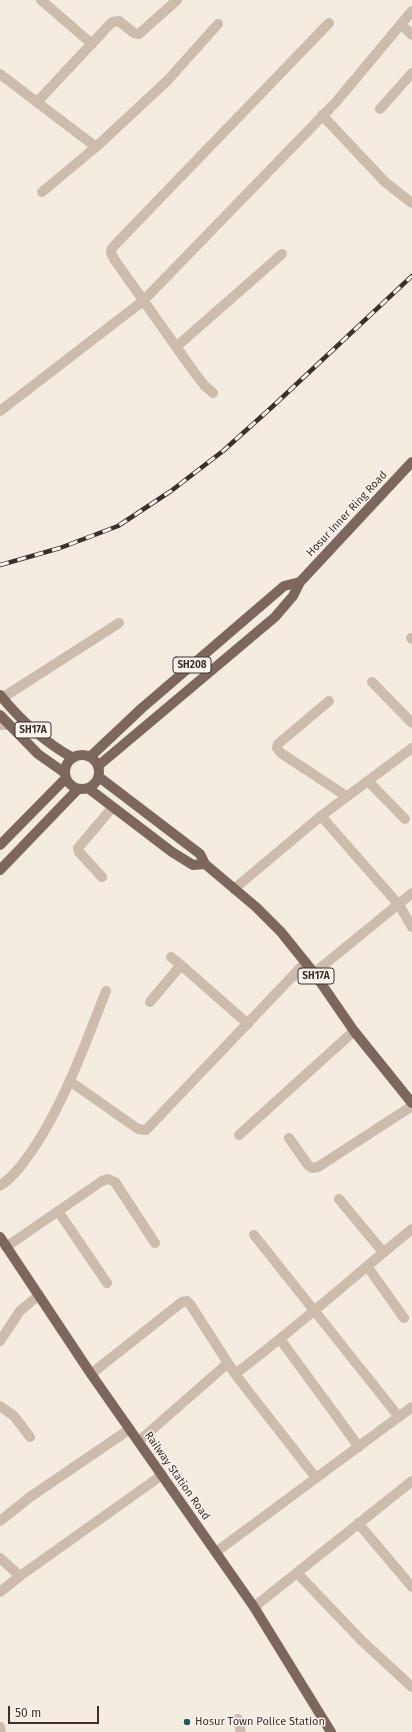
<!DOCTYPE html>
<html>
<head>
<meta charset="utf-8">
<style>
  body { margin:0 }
  #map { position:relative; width:412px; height:1732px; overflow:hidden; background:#f4ebe1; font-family:"Fira Sans",sans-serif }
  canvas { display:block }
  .scale { position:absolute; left:8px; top:1706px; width:91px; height:18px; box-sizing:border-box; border:2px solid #3b302b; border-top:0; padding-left:5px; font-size:12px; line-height:14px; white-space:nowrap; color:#3b302b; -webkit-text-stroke:3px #fbf5ee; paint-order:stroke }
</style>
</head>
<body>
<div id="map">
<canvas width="412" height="1732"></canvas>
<div class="scale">50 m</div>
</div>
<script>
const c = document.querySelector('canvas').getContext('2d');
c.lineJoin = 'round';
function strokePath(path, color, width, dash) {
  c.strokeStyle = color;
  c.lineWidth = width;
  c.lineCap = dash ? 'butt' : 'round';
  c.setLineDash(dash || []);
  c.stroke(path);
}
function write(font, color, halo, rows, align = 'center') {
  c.font = font + ' "Fira Sans",sans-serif';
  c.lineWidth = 3;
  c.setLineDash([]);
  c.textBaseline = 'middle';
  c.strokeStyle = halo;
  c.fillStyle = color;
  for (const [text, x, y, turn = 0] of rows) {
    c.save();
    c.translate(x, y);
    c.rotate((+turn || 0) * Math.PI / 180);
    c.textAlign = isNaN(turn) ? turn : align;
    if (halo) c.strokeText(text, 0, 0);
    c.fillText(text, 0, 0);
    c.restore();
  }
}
strokePath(new Path2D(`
  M41 0 92 44
  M401 24 412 35
  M0 74 96 147 167 81 218 24
  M37 102 112 22 119 21 134 33 139 34 177 0
  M380 109 412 73
  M322 115 385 182 412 203
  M42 192 96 147
  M176 347 282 254
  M213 393 205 386 194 372 114 259 111 253 112 248 329 23
  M0 411 143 301 336 102 412 11
  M411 638 412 639
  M372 682 412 723
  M2 698 119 623
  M329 701 278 744 277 748 281 753 346 796
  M0 725H8
  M368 781 405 819
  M321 816 399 905 412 927
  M102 877 79 852 78 848 112 808
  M234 889 321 816 412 748
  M171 957 181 965
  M314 973 412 893
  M150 1002 181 965 248 1024
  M71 1082 138 1129 146 1130 306 962
  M239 1135 354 1031
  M289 1138 308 1165 312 1168 318 1167 412 1106
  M0 1186C17 1174 27 1158 39 1140 68 1093 86 1042 106 991
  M339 1199 383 1252
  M58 1211 107 1283
  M254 1235 399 1417
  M6 1247 102 1181 108 1179 115 1182 155 1243
  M367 1266 404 1318
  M280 1339 359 1447
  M0 1341 20 1311 39 1295
  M91 1374 182 1302 187 1301 190 1304 235 1374
  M0 1406 14 1416 30 1437
  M139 1441 228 1363
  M316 1478 235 1374C296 1328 353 1277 412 1229
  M0 1521 30 1497 130 1429
  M358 1523 412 1587
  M216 1552 412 1407
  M0 1558 20 1576
  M297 1573 362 1641 412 1687
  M0 1592 20 1576 162 1475
  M254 1607 412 1481
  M238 1719 241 1732
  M0 1727 1 1732`), '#cdbbac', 10);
strokePath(new Path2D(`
  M0 695C21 721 44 742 73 758
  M0 715 38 754 65 773
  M65 772a17 17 0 1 1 34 0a17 17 0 1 1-34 0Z
  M90 757 142 708 284 586 300 582
  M98 766 275 617 293 596 300 582 412 462
  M99 777 200 854 205 864 256 907 281 932 314 973 354 1031 412 1103
  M88 788 172 852 193 865 205 864
  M0 845 66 778
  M0 870 78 789
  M0 1237 91 1374 254 1607 331 1732`), '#7d675c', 10);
const rail = new Path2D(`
  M0 565 60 548 118 526 171 491 223 451 272 407 412 276`);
strokePath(rail, '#3b302b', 4.5);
strokePath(rail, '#fbf5ee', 3, [9]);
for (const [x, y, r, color] of [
  [187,1722,4,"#1f5a5e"]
]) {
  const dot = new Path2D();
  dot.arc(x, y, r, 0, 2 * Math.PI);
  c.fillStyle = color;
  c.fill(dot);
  strokePath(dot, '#fbf5ee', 1.5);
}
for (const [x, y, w] of [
  [192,665,38],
  [33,730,36],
  [316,976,36]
]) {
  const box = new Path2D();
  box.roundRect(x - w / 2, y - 8, w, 16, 3);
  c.fillStyle = '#fbf5ee';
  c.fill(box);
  strokePath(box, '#3b302b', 1);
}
write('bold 10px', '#3b302b', null, [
  ["SH208",192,665],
  ["SH17A",33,730],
  ["SH17A",316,976]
]);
write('11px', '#3b302b', '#fbf5ee', [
  ["Hosur Inner Ring Road",347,514,-47],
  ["Railway Station Road",177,1476,55]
]);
write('11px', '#3b302b', '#fbf5ee', [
  ["Hosur Town Police Station",195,1722]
], 'left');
</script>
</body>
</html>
